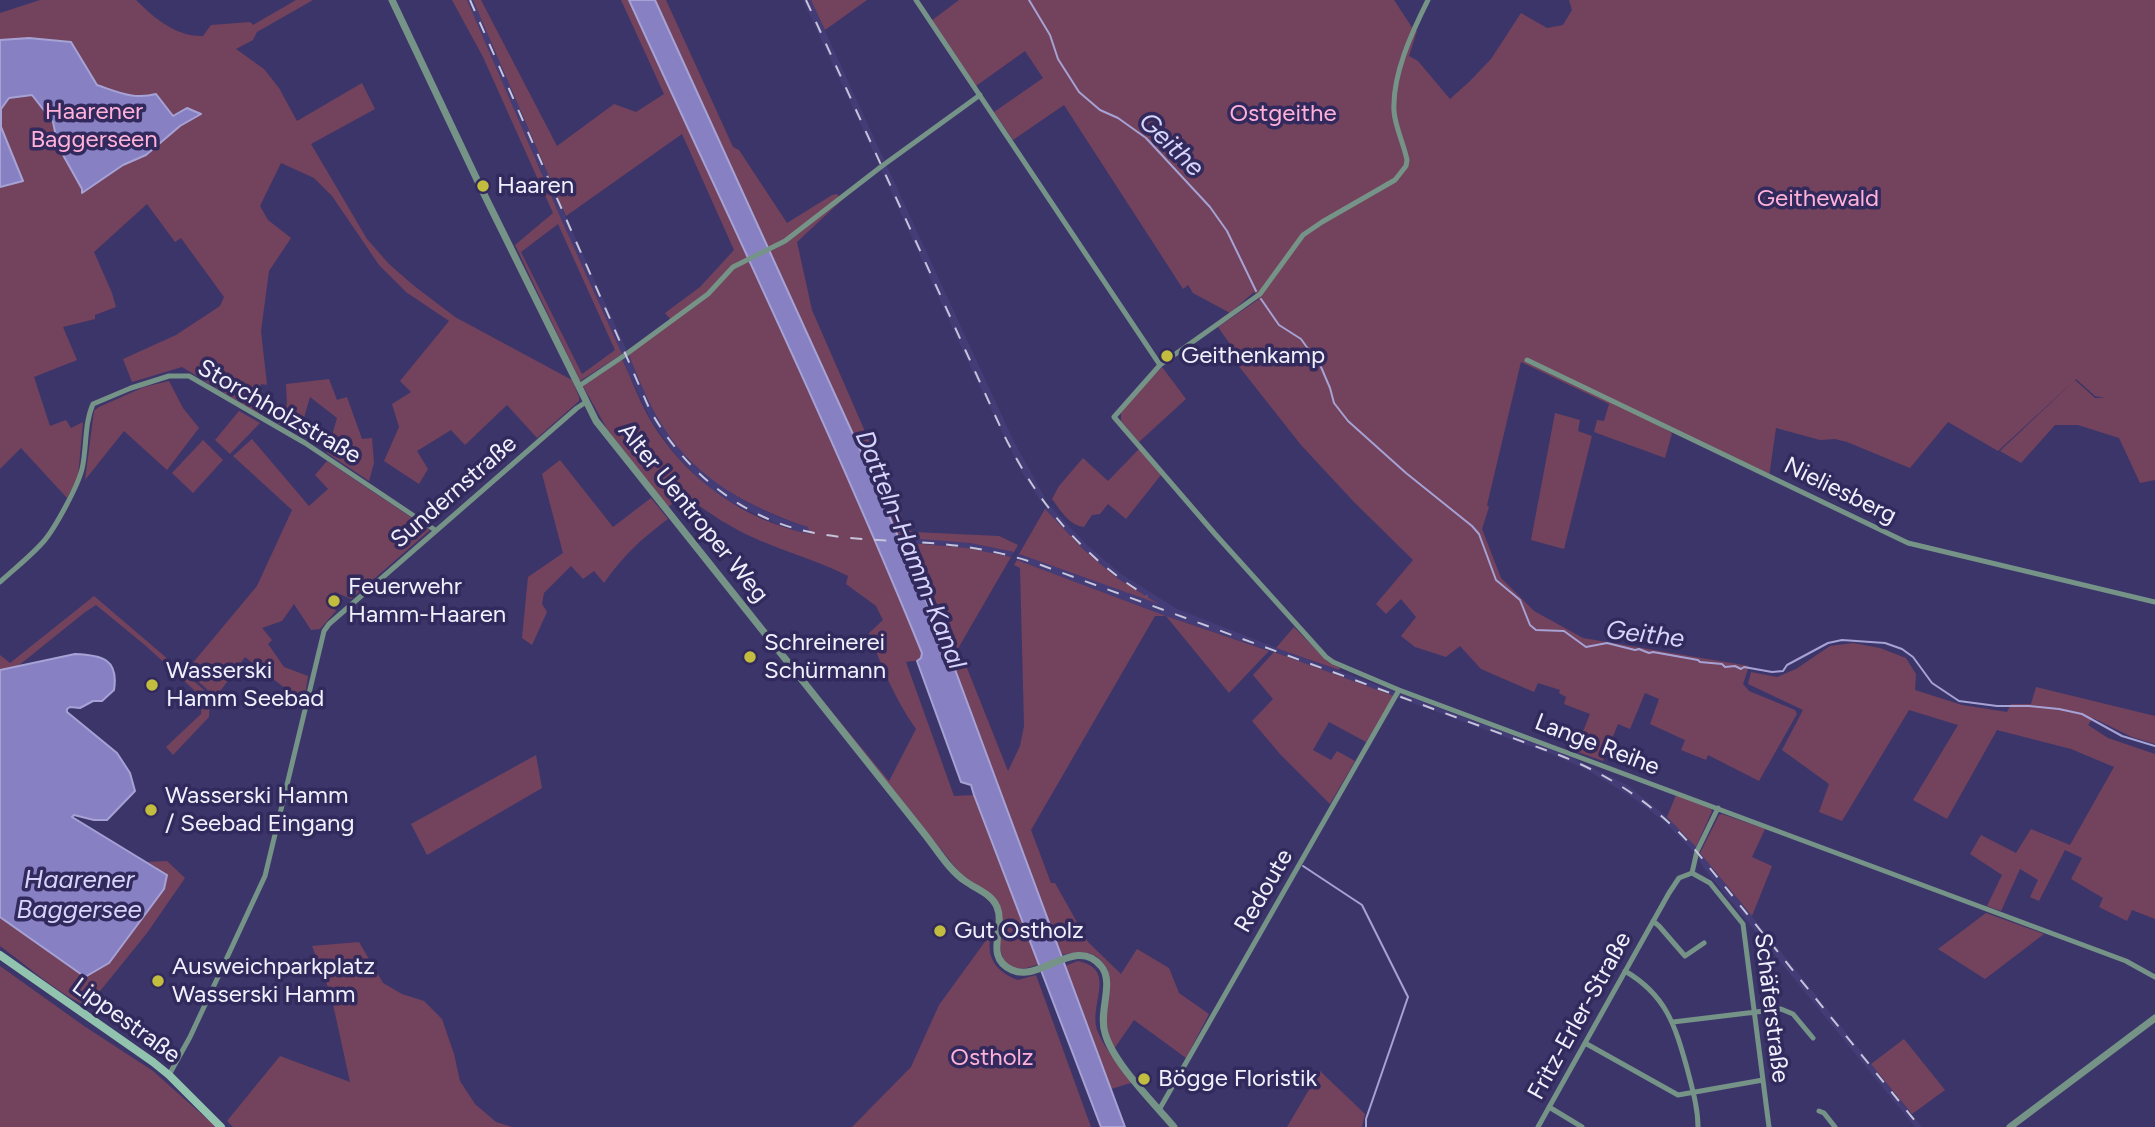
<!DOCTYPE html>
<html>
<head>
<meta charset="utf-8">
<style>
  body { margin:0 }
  canvas { display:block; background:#3c3569 }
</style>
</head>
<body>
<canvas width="2155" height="1127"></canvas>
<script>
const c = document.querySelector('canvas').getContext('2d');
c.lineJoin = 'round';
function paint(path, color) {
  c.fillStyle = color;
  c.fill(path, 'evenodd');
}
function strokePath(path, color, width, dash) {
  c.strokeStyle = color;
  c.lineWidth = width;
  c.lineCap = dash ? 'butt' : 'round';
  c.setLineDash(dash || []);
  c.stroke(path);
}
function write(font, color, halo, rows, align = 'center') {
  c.font = font + ' Figtree,sans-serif';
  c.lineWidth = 7;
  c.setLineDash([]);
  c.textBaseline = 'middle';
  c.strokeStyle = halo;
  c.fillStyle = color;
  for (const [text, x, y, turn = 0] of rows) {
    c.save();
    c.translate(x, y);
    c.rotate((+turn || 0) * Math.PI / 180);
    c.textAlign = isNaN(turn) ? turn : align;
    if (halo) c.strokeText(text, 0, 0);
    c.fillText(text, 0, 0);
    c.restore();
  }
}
paint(new Path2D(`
  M467 0H473L570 226 627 351 622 354 562 221Z
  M803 0H811L884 160 879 164Z
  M886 164 1013 440 1045 498 1042 503 1021 471 970 366 880 167Z
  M629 355 652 408 696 467 746 502 780 518 808 527 811 535 785 527 738 506 715 493 696 476 676 455 652 422 622 359Z
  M1048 504 1088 546 1121 574 1177 609 1274 647 1568 756 1627 785 1667 817 1696 847 1693 851 1666 823 1632 797 1587 770 1554 755 1274 652 1166 616 1017 560 1019 554 1155 602 1117 578 1084 550 1045 509Z
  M907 537 970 543 1014 552 1011 557 968 548 910 543Z
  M1700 853 1790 963 1922 1127H1915L1703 867 1698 857Z`), '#443c77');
paint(new Path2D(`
  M40 0H136C154 18 176 37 203 36L211 25 250 22 253 25 296 0H313L257 32 253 40 236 49 264 69 279 88 297 121 362 83 375 109 311 144 367 239 389 264 413 285 455 317 572 380 579 397V401L537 438 507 405 465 445 451 430 417 451 428 469 419 484 384 461 399 427 392 404 411 392 400 381 449 321 406 292 379 265 332 196 314 178 281 163 260 206 268 220 291 238 269 271 261 331 267 385 261 384 259 414 182 367 132 382 123 359 176 335 220 306 224 297 181 238 175 242 147 204 94 252 112 293 116 307 95 315V319L63 327 77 360 34 377 50 426 66 420 71 428 83 422 78 477 67 498 21 448 0 469V13Z
  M452 0H467L562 221 622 354 580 381 515 245 553 213 483 57ZM558 224 615 350 582 374 521 252Z
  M473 0H481L557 146 614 104 636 112 664 94 621 0H629C728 217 832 432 922 654 920 663 913 660 906 662L954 796 974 795 1039 964C992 983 1000 940 1001 909L959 872 813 689 889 781 916 729C895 700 882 667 869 633L883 620 876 606 846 584 848 576C819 561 791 554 761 541 734 530 708 513 685 495L668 507 607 429 583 386 622 359C632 380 640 403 652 423 687 480 745 521 810 534L808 527C752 509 696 479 664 428 649 405 639 380 629 355L671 320 665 313 700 287 734 250 682 134 566 216Z
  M655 0H666L733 147 739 150 787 223 832 195 837 194 842 200 797 242 812 310 901 514 904 528 913 532 999 536 1018 545 1014 552 970 543 908 538 910 543 968 548 1011 557 956 652 965 663 1008 771 1020 746 1024 726 1020 568 1014 565 1017 560 1166 616 1269 651 1229 693 1166 616H1155L1031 830 1051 883H1055L1088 942 1121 974 1137 949 1169 968 1179 993 1209 1014 1186 1058 1134 1020 1114 1049 1106 1029 1108 971C1098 949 1081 951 1061 955L950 656 907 554Z
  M811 0H867L825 30Z
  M959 0H1394L1413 29 1417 31 1409 56 1418 61 1450 99 1470 81 1491 59 1521 13 1547 28 1563 25 1572 10 1569 0H2155V480L2140 483 2119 438 2078 425H2055L2021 463 2000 451 2075 380 2095 398H2105L2095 396 2076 379 1998 451 1948 422 1910 468 1847 442 1835 439 1820 440 1776 428 1769 477 1661 427 1672 433 1665 458 1594 432 1597 420 1604 421 1609 404 1521 362 1487 505 1489 507 1482 529 1501 578 1534 611 1583 638 1749 666 1743 684 1749 691 1795 710 1797 714 1759 781 1708 755 1706 760 1681 750 1685 740 1650 724 1659 699 1645 693 1630 729 1618 724 1603 761 1575 751 1590 714 1564 704 1566 697 1559 693 1560 690 1538 683 1534 692 1481 669 1460 646 1446 657 1415 647 1401 636 1416 617 1401 599 1386 614 1376 604 1413 560 1354 502 1301 445 1230 355V344L1218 327 1259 299 1254 292 1230 313 1193 293 1188 285 1183 289 1064 105 1013 140 994 112 1043 78 1025 51 976 86 931 21Z
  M1162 367 1186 399 1139 442 1121 421V411Z
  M329 379 337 400 347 397 362 439 372 438 374 463 369 481 327 453 337 418 310 397 299 435 276 422 287 404 286 384Z
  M169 381 183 408 199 428 167 470 124 431 85 480 94 411 99 407 144 387Z
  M239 411 260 423 230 454 215 440Z
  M1555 413 1580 420 1578 431 1592 436 1564 549 1531 540Z
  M252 439 309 506 328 489 315 475 327 461 430 530 351 599 335 592 327 600 336 611 320 629 311 630 294 604 282 621 262 628 272 640 268 644 284 667 308 676 304 703 245 657 216 697 186 671 257 586 292 510 233 456Z
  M203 440 223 460 193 493 172 473Z
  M1139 449 1161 475 1126 519 1108 504 1100 514 1092 515 1084 527C1069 525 1061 511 1052 499L1059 486 1083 458 1108 481Z
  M560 460 613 527 651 498 668 519C640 540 624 555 604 583L594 571 583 579 571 566 544 593 542 604 547 612 532 645 522 638 528 577 563 553 542 474Z
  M1045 509 1084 550 1117 578 1159 604 1019 554Z
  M94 596 210 695 209 717 173 755 166 747 201 714 202 700 193 689 146 646 96 605 84 613 18 666 0 670V655L10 663Z
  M1294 627 1327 661 1340 668 1339 670 1276 648Z
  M1853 643 1880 648 1906 658 1916 674 1915 690 1962 705 2007 712 2011 704H2031L2036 687 2155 716V744L2132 737 2093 718 2088 725 2108 738 2155 754V919L2132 910 2127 921 2099 907 2103 898 2071 879 2082 858 2065 850 2039 901 2030 897 2038 880 2020 869 2001 911 1987 906 2002 875 1970 854 1981 835 2016 853 2031 829 2070 845 2114 767 2071 749 1997 730 1947 819 1913 800 1958 725 1909 710 1842 821 1819 812 1829 784 1782 750 1803 710 1748 684 1751 672 1777 677 1796 669 1830 646Z
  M1274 652 1394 696 1366 742 1329 722 1313 750 1331 760 1337 751 1355 761 1330 804 1280 754 1252 721 1273 699 1253 675Z
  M536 755 542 788 427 855 411 824Z
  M1676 795 1711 809 1712 811 1696 847 1667 817Z
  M1722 814 1765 829 1752 857 1772 866 1752 916 1700 853 1719 815Z
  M167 861 185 878 147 933 88 1006C66 1000 21 961 0 946V917L29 937 156 867 147 862Z
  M1986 913 2044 934 1985 979 1938 949Z
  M992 932C984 956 996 972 1018 980L1036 975 1091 1127H852L911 1067 939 1005Z
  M359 942 383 983 402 994 424 1001 442 1019 454 1054 460 1081 475 1104 496 1122 512 1127H233L227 1121 280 1056 350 1082 331 995 312 946Z
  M1078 961C1119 970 1087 1005 1098 1032 1105 1050 1121 1068 1134 1082L1111 1089 1065 966Z
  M0 966 84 1026 153 1071 216 1127H0Z
  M1904 1039 1945 1090 1912 1114 1871 1064Z
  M1320 1071 1365 1114 1362 1127H1287Z`), '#73425c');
const water = new Path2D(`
  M629 0H655L863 456 950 656 1125 1127H1101L974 795 971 785 961 782 917 661 921 658 922 653C832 432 728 217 629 0Z
  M29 38 71 42 97 85C118 92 134 100 156 94L173 116 187 108 201 114 180 126 146 155 123 165 82 193V189L58 146 53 122 32 95 9 98 1 109V127L23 181 0 187V40Z
  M75 654C102 655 119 659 114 690L102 701H93L80 708 70 707 67 709V712L117 753 130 773 135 791 107 820H94L74 815 72 817 167 875 164 889 109 963 85 977 0 917V670Z`);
paint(water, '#8781c4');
strokePath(water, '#a6a2d5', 2);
strokePath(new Path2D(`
  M1029 0 1050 35 1058 59 1079 92 1100 110 1118 118 1146 138 1210 207 1227 231 1256 291
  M1261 299 1279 325 1301 339 1321 367 1330 388 1334 403 1348 421 1406 473 1472 526 1479 534 1496 580 1520 600 1530 625 1536 630 1564 631 1586 647 1607 643 1635 650 1639 649 1649 653 1653 652 1698 660 1700 662 1722 664 1725 667 1735 666 1741 669 1744 667 1772 672 1783 671 1787 665 1828 643 1842 640 1885 643 1902 649 1913 657 1932 683 1959 701 1997 706H2029L2059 709 2082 714 2122 736 2155 746
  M1303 866 1362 905 1408 997 1366 1119V1127`), '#a6a2d5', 2);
strokePath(new Path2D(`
  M916 0 1160 365
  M1428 0C1412 32 1392 75 1394 111 1395 127 1404 144 1407 160L1406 166 1395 180 1322 222 1303 235 1260 294 1160 365 1114 417 1215 534 1326 657 1333 662 1399 690 2126 961 2155 977
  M1527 360 1908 543 2155 602
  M579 386 625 355 708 294 733 267 785 241 882 166 980 95
  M0 582C14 569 31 556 44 541 55 528 78 486 82 469 87 448 84 424 93 404L131 388 169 376H189L305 443 435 530
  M1692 873 1710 883 1743 924 1769 1127
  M1653 921 1659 926 1685 956 1704 943
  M1625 971C1666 995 1675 1025 1687 1068 1692 1088 1698 1107 1698 1127
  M1673 1022 1781 1009 1793 1014 1813 1038
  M1585 1043 1678 1095 1763 1080
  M169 1075 190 1037 265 876 324 631 329 624 577 408 586 402
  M1549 1107 1582 1127
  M1159 1110 1399 690
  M1819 1111 1824 1113 1835 1127
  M1538 1127 1669 893 1679 878 1692 873 1697 851 1718 808`), '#759386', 5);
strokePath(new Path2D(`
  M392 0 481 188 596 421 923 832C936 848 948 869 965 881 976 889 992 894 997 907 1006 928 983 957 1012 970 1040 983 1076 935 1101 966 1115 982 1098 1012 1105 1033 1113 1063 1153 1102 1174 1127
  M2010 1127 2155 1018`), '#759386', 7);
strokePath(new Path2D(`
  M0 955 153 1062 169 1075 221 1127`), '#92c3af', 8);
strokePath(new Path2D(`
  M470 0 650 410C685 472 743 520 815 533 856 541 900 540 942 544 976 547 1008 554 1041 565L1559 755C1610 775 1655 805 1692 846L1920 1127
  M806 0 1004 435C1037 502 1082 557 1147 596`), '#c6c4da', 2, [12, 12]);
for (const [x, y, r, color] of [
  [483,186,7,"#c2bd3f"],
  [1167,356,7,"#c2bd3f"],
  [334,601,7,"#c2bd3f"],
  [750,657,7,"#c2bd3f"],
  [152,685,7,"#c2bd3f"],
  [151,810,7,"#c2bd3f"],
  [940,931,7,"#c2bd3f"],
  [158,981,7,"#c2bd3f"],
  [1144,1079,7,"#c2bd3f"]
]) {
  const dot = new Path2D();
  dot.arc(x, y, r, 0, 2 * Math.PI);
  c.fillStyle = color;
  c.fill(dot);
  strokePath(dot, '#322a5d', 2.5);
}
write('24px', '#ffb1d9', '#322a5d', [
  ["Haarener",94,112],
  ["Baggerseen",94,140],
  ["Ostgeithe",1283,114],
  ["Geithewald",1818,199],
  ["Ostholz",992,1058]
]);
write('24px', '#f0f0fd', '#322a5d', [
  ["Haaren",497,186],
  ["Geithenkamp",1181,356],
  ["Feuerwehr",348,587],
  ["Hamm-Haaren",348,615],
  ["Schreinerei",764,643],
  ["Schürmann",764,671],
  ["Wasserski",166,671],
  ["Hamm Seebad",166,699],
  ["Wasserski Hamm",165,796],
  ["/ Seebad Eingang",165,824],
  ["Gut Ostholz",954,931],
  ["Ausweichparkplatz",172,967],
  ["Wasserski Hamm",172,995],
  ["Bögge Floristik",1158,1079]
], 'left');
write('24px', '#f0f0fd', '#322a5d', [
  ["Storchholzstraße",279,412,30],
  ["Nieliesberg",1840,491,26],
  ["Sundernstraße",454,492,-41],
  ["Alter Uentroper Weg",693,513,51],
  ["Lange Reihe",1597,745,21],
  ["Redoute",1264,891,-60],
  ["Schäferstraße",1771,1008,83],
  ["Fritz-Erler-Straße",1580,1016,-61],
  ["Lippestraße",126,1021,36]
]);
write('italic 26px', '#d7d5fb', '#322a5d', [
  ["Geithe",1171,145,44],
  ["Datteln-Hamm-Kanal",910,550,68],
  ["Geithe",1645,635,7],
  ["Haarener",79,880],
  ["Baggersee",79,910]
]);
</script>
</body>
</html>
